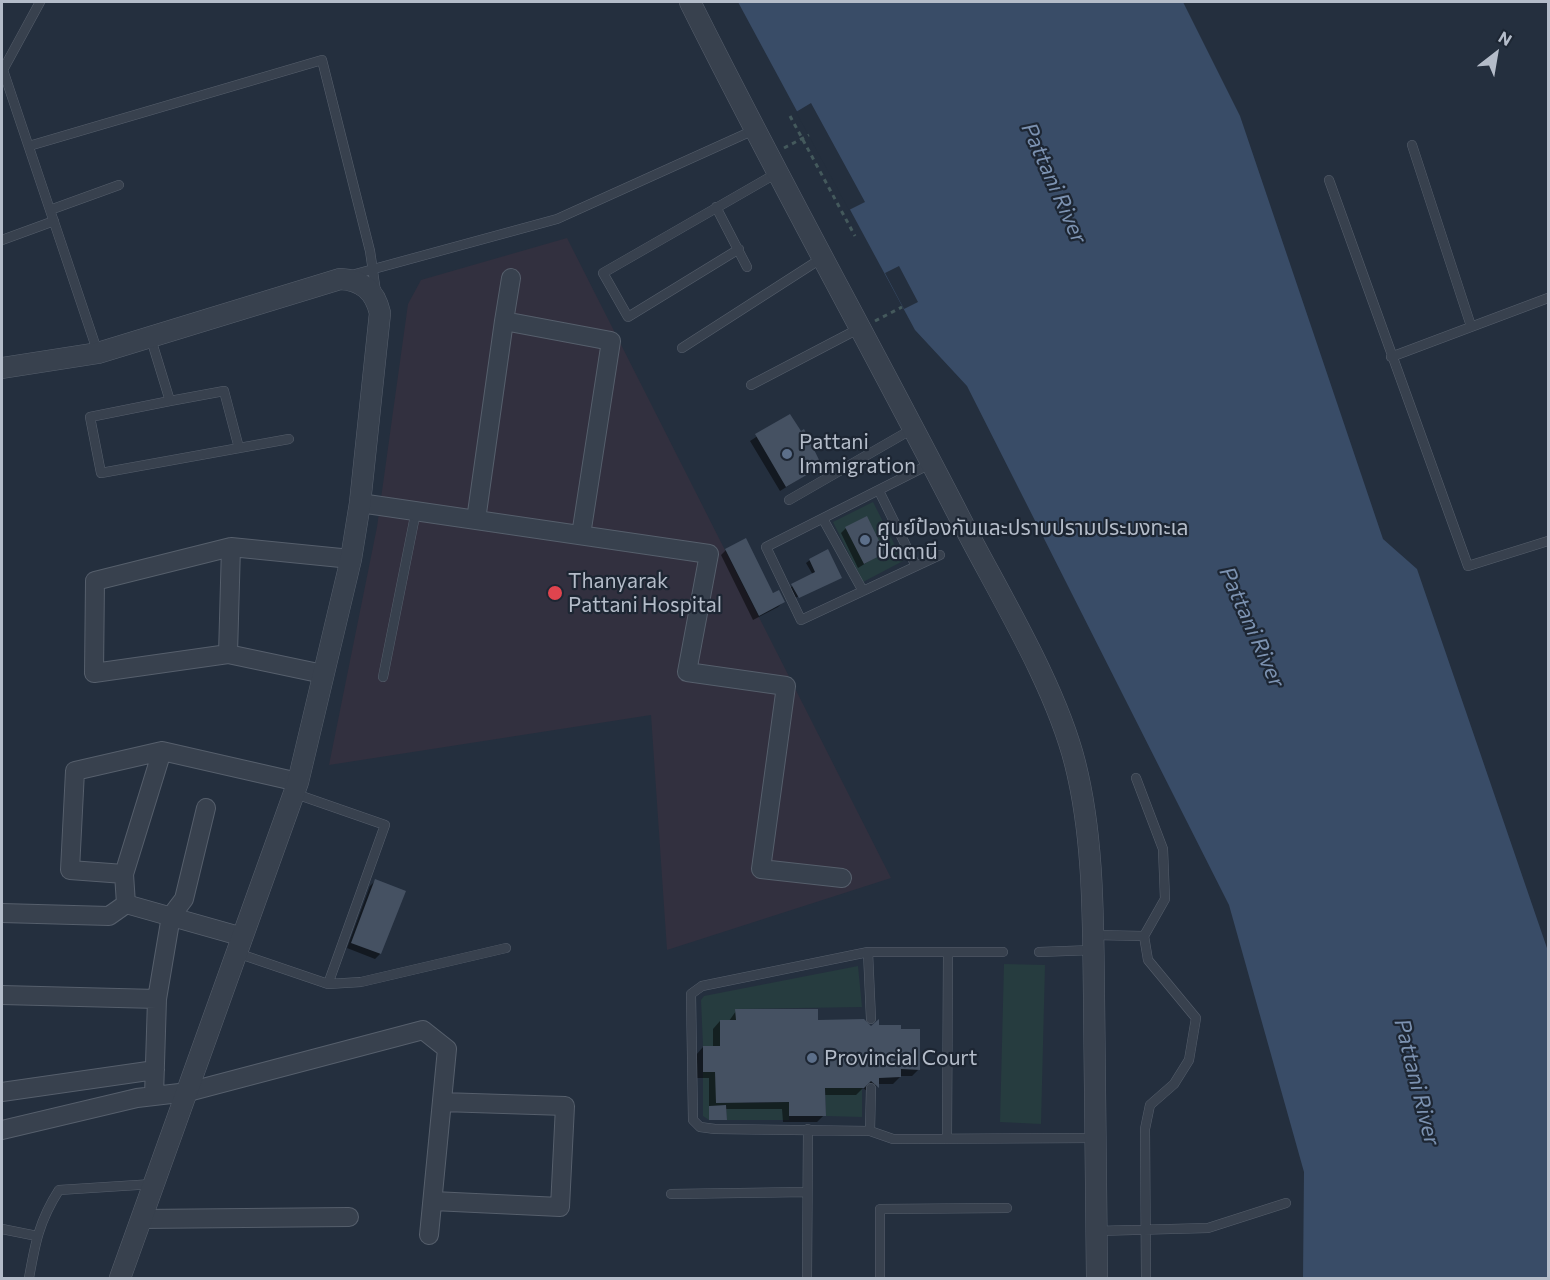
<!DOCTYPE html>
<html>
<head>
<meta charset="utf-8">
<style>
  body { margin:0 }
  #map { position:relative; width:1550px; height:1280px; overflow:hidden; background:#242f3e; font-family:Commissioner,sans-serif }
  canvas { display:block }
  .frame { position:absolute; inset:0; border:3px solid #b4bcc9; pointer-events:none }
  .north { position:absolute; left:1466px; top:24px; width:60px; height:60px; -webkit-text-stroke:4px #1d2633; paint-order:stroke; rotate:31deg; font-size:16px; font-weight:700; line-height:24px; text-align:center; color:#b4bcc9 }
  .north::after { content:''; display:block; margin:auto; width:21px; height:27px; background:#b4bcc9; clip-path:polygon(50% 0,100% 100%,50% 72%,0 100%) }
</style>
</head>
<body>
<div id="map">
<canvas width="1550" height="1280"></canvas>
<div class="frame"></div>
<div class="north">N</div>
</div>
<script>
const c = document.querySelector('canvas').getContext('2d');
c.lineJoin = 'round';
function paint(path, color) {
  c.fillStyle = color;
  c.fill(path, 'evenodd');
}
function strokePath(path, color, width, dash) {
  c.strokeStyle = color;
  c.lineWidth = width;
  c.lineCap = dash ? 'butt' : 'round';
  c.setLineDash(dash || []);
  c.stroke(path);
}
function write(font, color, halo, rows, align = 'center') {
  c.font = font + ' Commissioner,"Noto Sans Thai",sans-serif';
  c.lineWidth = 4.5;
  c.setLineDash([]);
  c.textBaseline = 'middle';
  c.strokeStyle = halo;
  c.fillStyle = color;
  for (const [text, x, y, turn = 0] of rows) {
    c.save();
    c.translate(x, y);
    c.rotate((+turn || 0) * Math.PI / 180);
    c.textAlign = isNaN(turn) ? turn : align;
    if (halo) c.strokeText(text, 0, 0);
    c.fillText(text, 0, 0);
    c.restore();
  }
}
paint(new Path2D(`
  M567 238 891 878 667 950 651 715 329 765 377 527 408 304 421 280Z`), '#32303f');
paint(new Path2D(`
  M873 502 903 561 863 582 833 522Z
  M1004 964 1045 965 1041 1124 1000 1122Z
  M858 966 862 1007 736 1009V1020H720V1046H703L701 1000 704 996Z
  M703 1072H715L744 1103 789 1102V1120H727L726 1105 709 1106V1120L703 1116Z
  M825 1088H862V1117L826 1116Z`), '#263c3f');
paint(new Path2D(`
  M738 2H1183L1240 116 1383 539 1417 569 1548 951V1278H1303L1304 1172 1229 905 967 386 915 330Z`), '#394c67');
paint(new Path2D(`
  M811 103 865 202 849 210 796 112Z
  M899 266 918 302 904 309 885 273Z`), '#242f3e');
paint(new Path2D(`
  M789 416 820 466 780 491 750 441Z
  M846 528 884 552 858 568 841 533Z
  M726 550 783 602 778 607 753 620 721 555Z
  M810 560 841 578 795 598 789 588 813 575 806 563Z
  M375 881 380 954 375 959 347 948 370 886Z
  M736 1011 878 1027 919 1069 912 1076H901L893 1084H878L871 1094 863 1088 856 1095H824V1115L817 1122H783L782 1109H725L724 1120H709V1078H697L696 1055 703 1047H713V1029L720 1021H729Z`), '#0007');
paint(new Path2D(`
  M790 414 801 431 804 429 822 466 786 487 755 434Z
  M867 516 885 553 864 564 845 527Z
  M746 538 773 593 779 590 785 602 759 616 725 549Z
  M828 549 842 578 799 598 791 584 815 572 809 559Z
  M375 879 406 891 381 954 351 943Z
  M735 1009H818V1020L864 1019 871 1026 879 1019V1025H901V1029H920V1070L901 1069V1077L879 1078V1088L871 1081 864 1088H825L826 1116H789V1102L716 1103 715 1072H703V1046H720V1020H736Z
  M726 1105 727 1120H709V1106Z`), '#455162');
const service = new Path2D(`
  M2 67 98 353
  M4 68 40 2
  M1412 145 1471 326
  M29 146 322 60 370 251 376 292
  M1329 180 1468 566 1548 541
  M716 207 747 267
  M50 210 119 185
  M2 240 54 221
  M739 249 628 317 603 273 777 173
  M348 276 557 219 754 130
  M151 339 170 401 90 417 101 473 289 439
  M682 348 822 258
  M1391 357 1548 298
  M751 385 860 328
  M170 401 224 391 239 448
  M932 463 766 547 801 620 940 555
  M879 491 916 566
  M789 500 914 428
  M823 519 863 591
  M383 677 416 511
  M1136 778 1163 849 1165 899 1144 936 1148 960 1196 1018 1189 1060 1174 1084 1150 1105 1145 1129 1146 1278
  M1093 935 1144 936
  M868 952 871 1019
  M1003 952H868L702 986 691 994 693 1120 700 1127 715 1129 870 1131 893 1139 1095 1138
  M1039 952 1093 950
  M237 953 328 984 385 825 293 793
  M328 984 361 982 506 948
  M870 1131 871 1088
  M947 1139 948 952
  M671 1194 807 1192
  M2 1229 37 1236
  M1096 1231 1208 1228 1286 1203
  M29 1278C35 1244 39 1221 59 1190L153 1184
  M807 1278 808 1129
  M880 1278V1209L1007 1208`);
const minor = new Path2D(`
  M504 321 511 278
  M360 503 709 554 687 672 786 686 761 869 842 878
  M476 520 504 321 611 341 581 535
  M228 654 231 547
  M323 674 228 654 94 673 95 581 231 547 351 559
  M124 874 70 870 75 771 162 751 298 782
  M126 904 124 874 162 751
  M2 913 109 916 126 904 243 937
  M2 995 157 999
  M2 1092 155 1070
  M154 1096 157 999 171 916 184 899 206 808
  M2 1130 137 1098 188 1092 423 1030 447 1049 429 1235
  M433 1201 560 1207 565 1106 442 1102
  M141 1219 349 1217`);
const tertiary = new Path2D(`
  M690 2C777 177 872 347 961 520 999 594 1055 684 1075 763 1094 838 1093 920 1094 996 1095 1090 1096 1184 1097 1278
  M2 368 98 353 340 279C362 280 375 291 380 313L360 503 351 559 298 782 120 1278`);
strokePath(service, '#565f6c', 10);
strokePath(minor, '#565f6c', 20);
strokePath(tertiary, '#565f6c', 22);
strokePath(new Path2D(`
  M790 116 855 236
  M784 148 809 135
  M875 321 902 307`), '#44595c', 3, [4.5, 4.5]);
strokePath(service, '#38414e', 9);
strokePath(minor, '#38414e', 18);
strokePath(tertiary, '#38414e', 21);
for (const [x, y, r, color] of [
  [787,454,6,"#5c6f8a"],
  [865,540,6,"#5c6f8a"],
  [555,593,8,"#e0444e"],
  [812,1058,6,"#5c6f8a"]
]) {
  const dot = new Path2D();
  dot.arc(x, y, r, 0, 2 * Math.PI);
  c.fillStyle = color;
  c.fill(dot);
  strokePath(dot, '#1d2633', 2);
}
write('21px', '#b4bcc9', '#1d2633', [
  ["Pattani",799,442],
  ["Immigration",799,466],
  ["ศูนย์ป้องกันและปราบปรามประมงทะเล",877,528],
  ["ปัตตานี",877,552],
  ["Thanyarak",568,581],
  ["Pattani Hospital",568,605],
  ["Provincial Court",824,1058]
], 'left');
write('italic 22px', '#7c92b1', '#1d2633', [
  ["Pattani River",1054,183,66],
  ["Pattani River",1252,627,66],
  ["Pattani River",1417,1082,76]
]);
</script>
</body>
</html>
